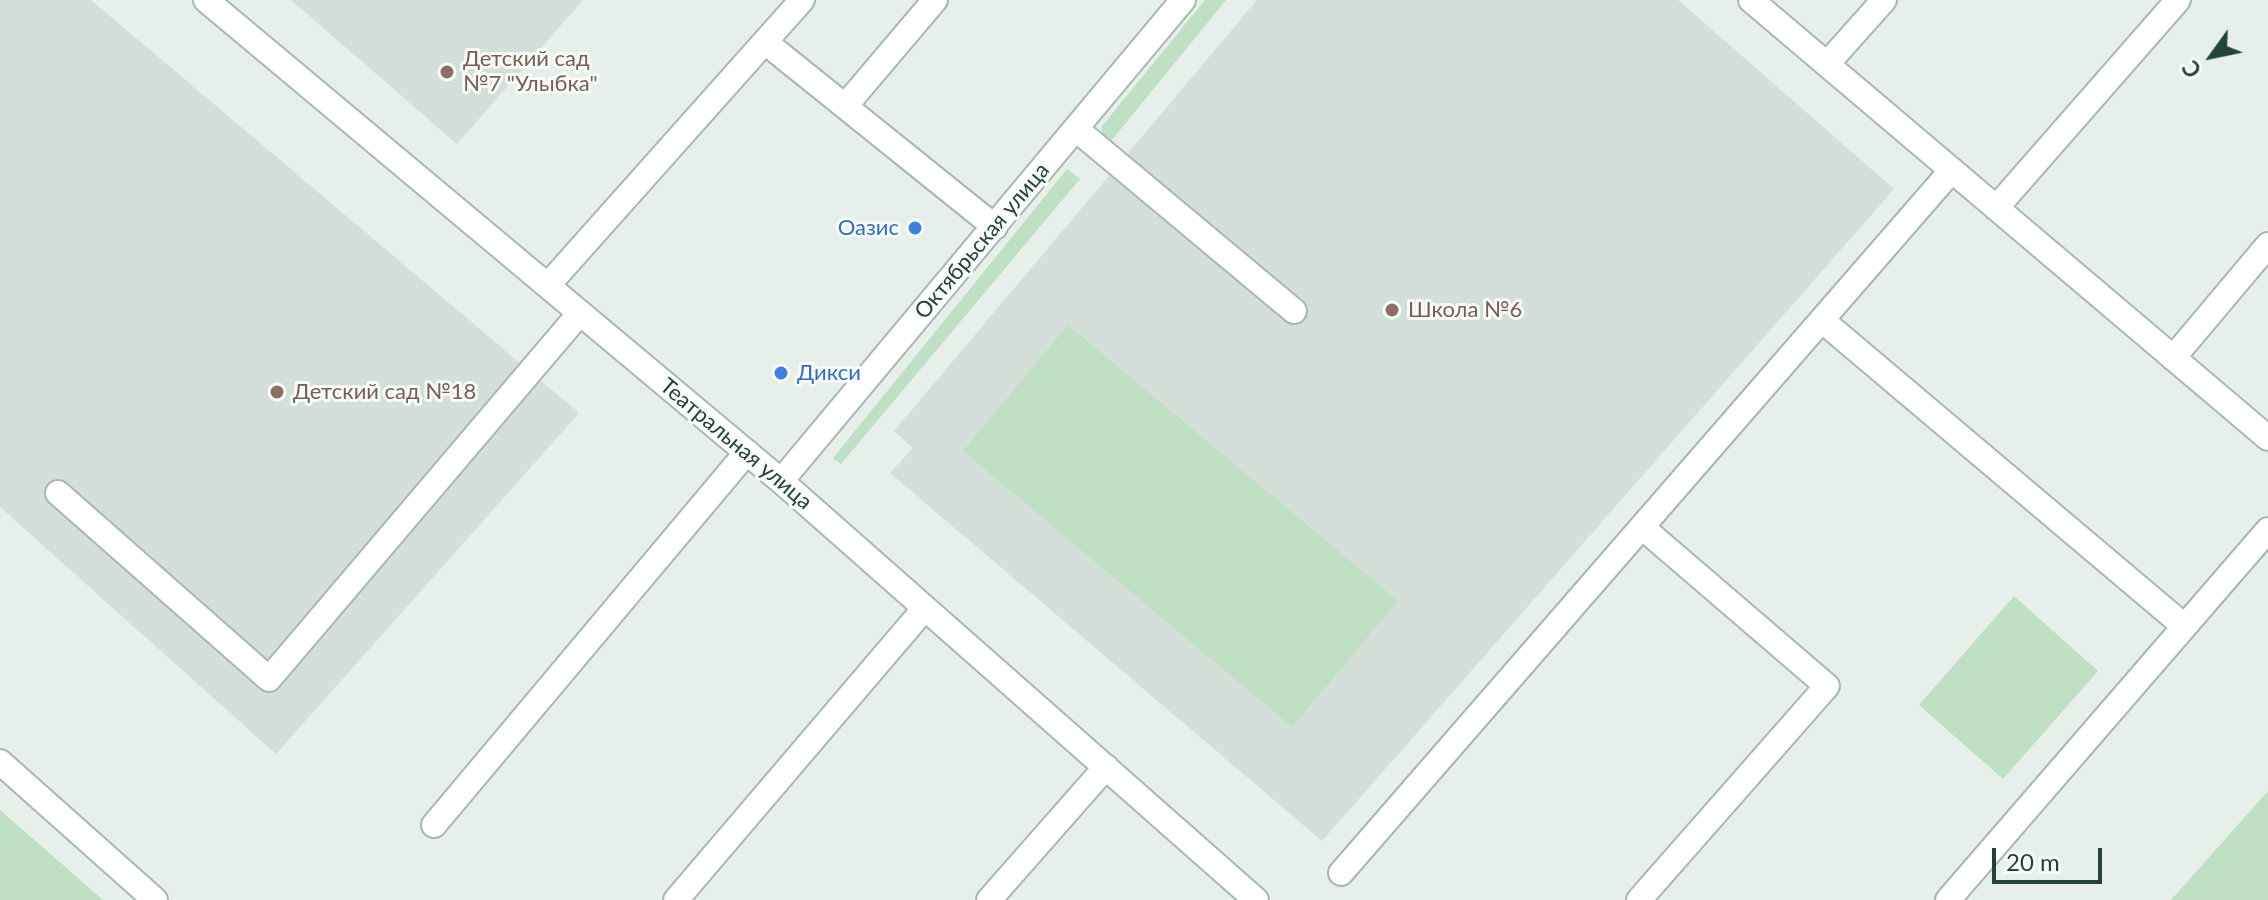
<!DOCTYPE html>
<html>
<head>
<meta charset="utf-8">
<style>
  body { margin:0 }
  #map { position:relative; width:2268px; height:900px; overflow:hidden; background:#e6efea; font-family:Lato,sans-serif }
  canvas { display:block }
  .north { position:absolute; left:2172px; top:16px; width:80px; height:80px; -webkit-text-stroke:6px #f7fbf9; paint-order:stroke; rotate:237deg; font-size:22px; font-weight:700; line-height:32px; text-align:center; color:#244238 }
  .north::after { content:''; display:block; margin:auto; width:28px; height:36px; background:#244238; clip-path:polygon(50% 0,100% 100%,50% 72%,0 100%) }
  .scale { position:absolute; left:1992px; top:848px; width:110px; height:36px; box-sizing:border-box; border:4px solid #244238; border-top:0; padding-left:10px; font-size:24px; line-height:28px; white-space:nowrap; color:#244238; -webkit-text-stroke:6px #f7fbf9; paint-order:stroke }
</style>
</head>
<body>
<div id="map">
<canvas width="2268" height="900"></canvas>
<div class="north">С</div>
<div class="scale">20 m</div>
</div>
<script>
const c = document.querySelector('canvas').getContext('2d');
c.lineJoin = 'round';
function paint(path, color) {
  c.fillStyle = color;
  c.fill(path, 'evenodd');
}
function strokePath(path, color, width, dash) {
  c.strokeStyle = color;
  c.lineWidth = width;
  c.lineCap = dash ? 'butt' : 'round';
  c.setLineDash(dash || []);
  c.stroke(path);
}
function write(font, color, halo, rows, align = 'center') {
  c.font = font + ' Lato,sans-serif';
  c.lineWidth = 6;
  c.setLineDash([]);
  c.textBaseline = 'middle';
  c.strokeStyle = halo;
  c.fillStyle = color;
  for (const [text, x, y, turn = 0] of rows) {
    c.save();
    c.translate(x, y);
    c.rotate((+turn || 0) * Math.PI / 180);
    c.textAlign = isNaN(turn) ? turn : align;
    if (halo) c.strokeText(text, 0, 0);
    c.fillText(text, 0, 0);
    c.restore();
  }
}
paint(new Path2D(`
  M0 0H91L579 413 276 754 0 507Z
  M291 0H583L457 144Z
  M1257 0H1678L1894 189 1322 841 890 473 913 448 894 431Z`), '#d4dfd9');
paint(new Path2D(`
  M1205 0H1226L1107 146 1101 140 1102 126Z
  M1067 169 1080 179 841 464 833 458Z
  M1068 325 1398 601 1292 727 963 451Z
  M2014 596 2098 671 2003 779 1919 705Z
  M2268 791V900H2171Z
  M0 810 103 900H0Z`), '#bfe0c5');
const minor = new Path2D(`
  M206 0 781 481 1256 900
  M1751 0 2268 438
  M765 42 995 227
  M1827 64 1884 0
  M846 105 935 0
  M1076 129 1294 311
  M1996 208 2178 0
  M548 285 802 0
  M1824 322 2184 626
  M2173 358 2268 245
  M781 481 1183 0
  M58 493 269 679 580 313
  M0 762 155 900
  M434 825 747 452
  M1341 873 1952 170
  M676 900 925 608
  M989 900 1106 767
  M1639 900 1827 686 1643 528
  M1948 900 2268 530`);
strokePath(minor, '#a8b8b1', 28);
strokePath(minor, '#fff', 24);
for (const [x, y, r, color] of [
  [447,72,8,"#8d6e63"],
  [915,228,8,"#3f7fe0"],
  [1392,310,8,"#8d6e63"],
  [781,373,8,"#3f7fe0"],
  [277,392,8,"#8d6e63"]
]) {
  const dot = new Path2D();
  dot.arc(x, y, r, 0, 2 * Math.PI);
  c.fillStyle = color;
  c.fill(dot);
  strokePath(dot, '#f7fbf9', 3);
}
write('22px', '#785e54', '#f7fbf9', [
  ["Детский сад",463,59],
  ["№7 \"Улыбка\"",463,84],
  ["Школа №6",1408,310],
  ["Детский сад №18",293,392]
], 'left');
write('22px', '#366cbe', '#f7fbf9', [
  ["Оазис",899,228],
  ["Дикси",797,373,"left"]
], 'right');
write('22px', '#244238', '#f7fbf9', [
  ["Октябрьская улица",982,241,-50],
  ["Театральная улица",736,444,40]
]);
</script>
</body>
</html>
